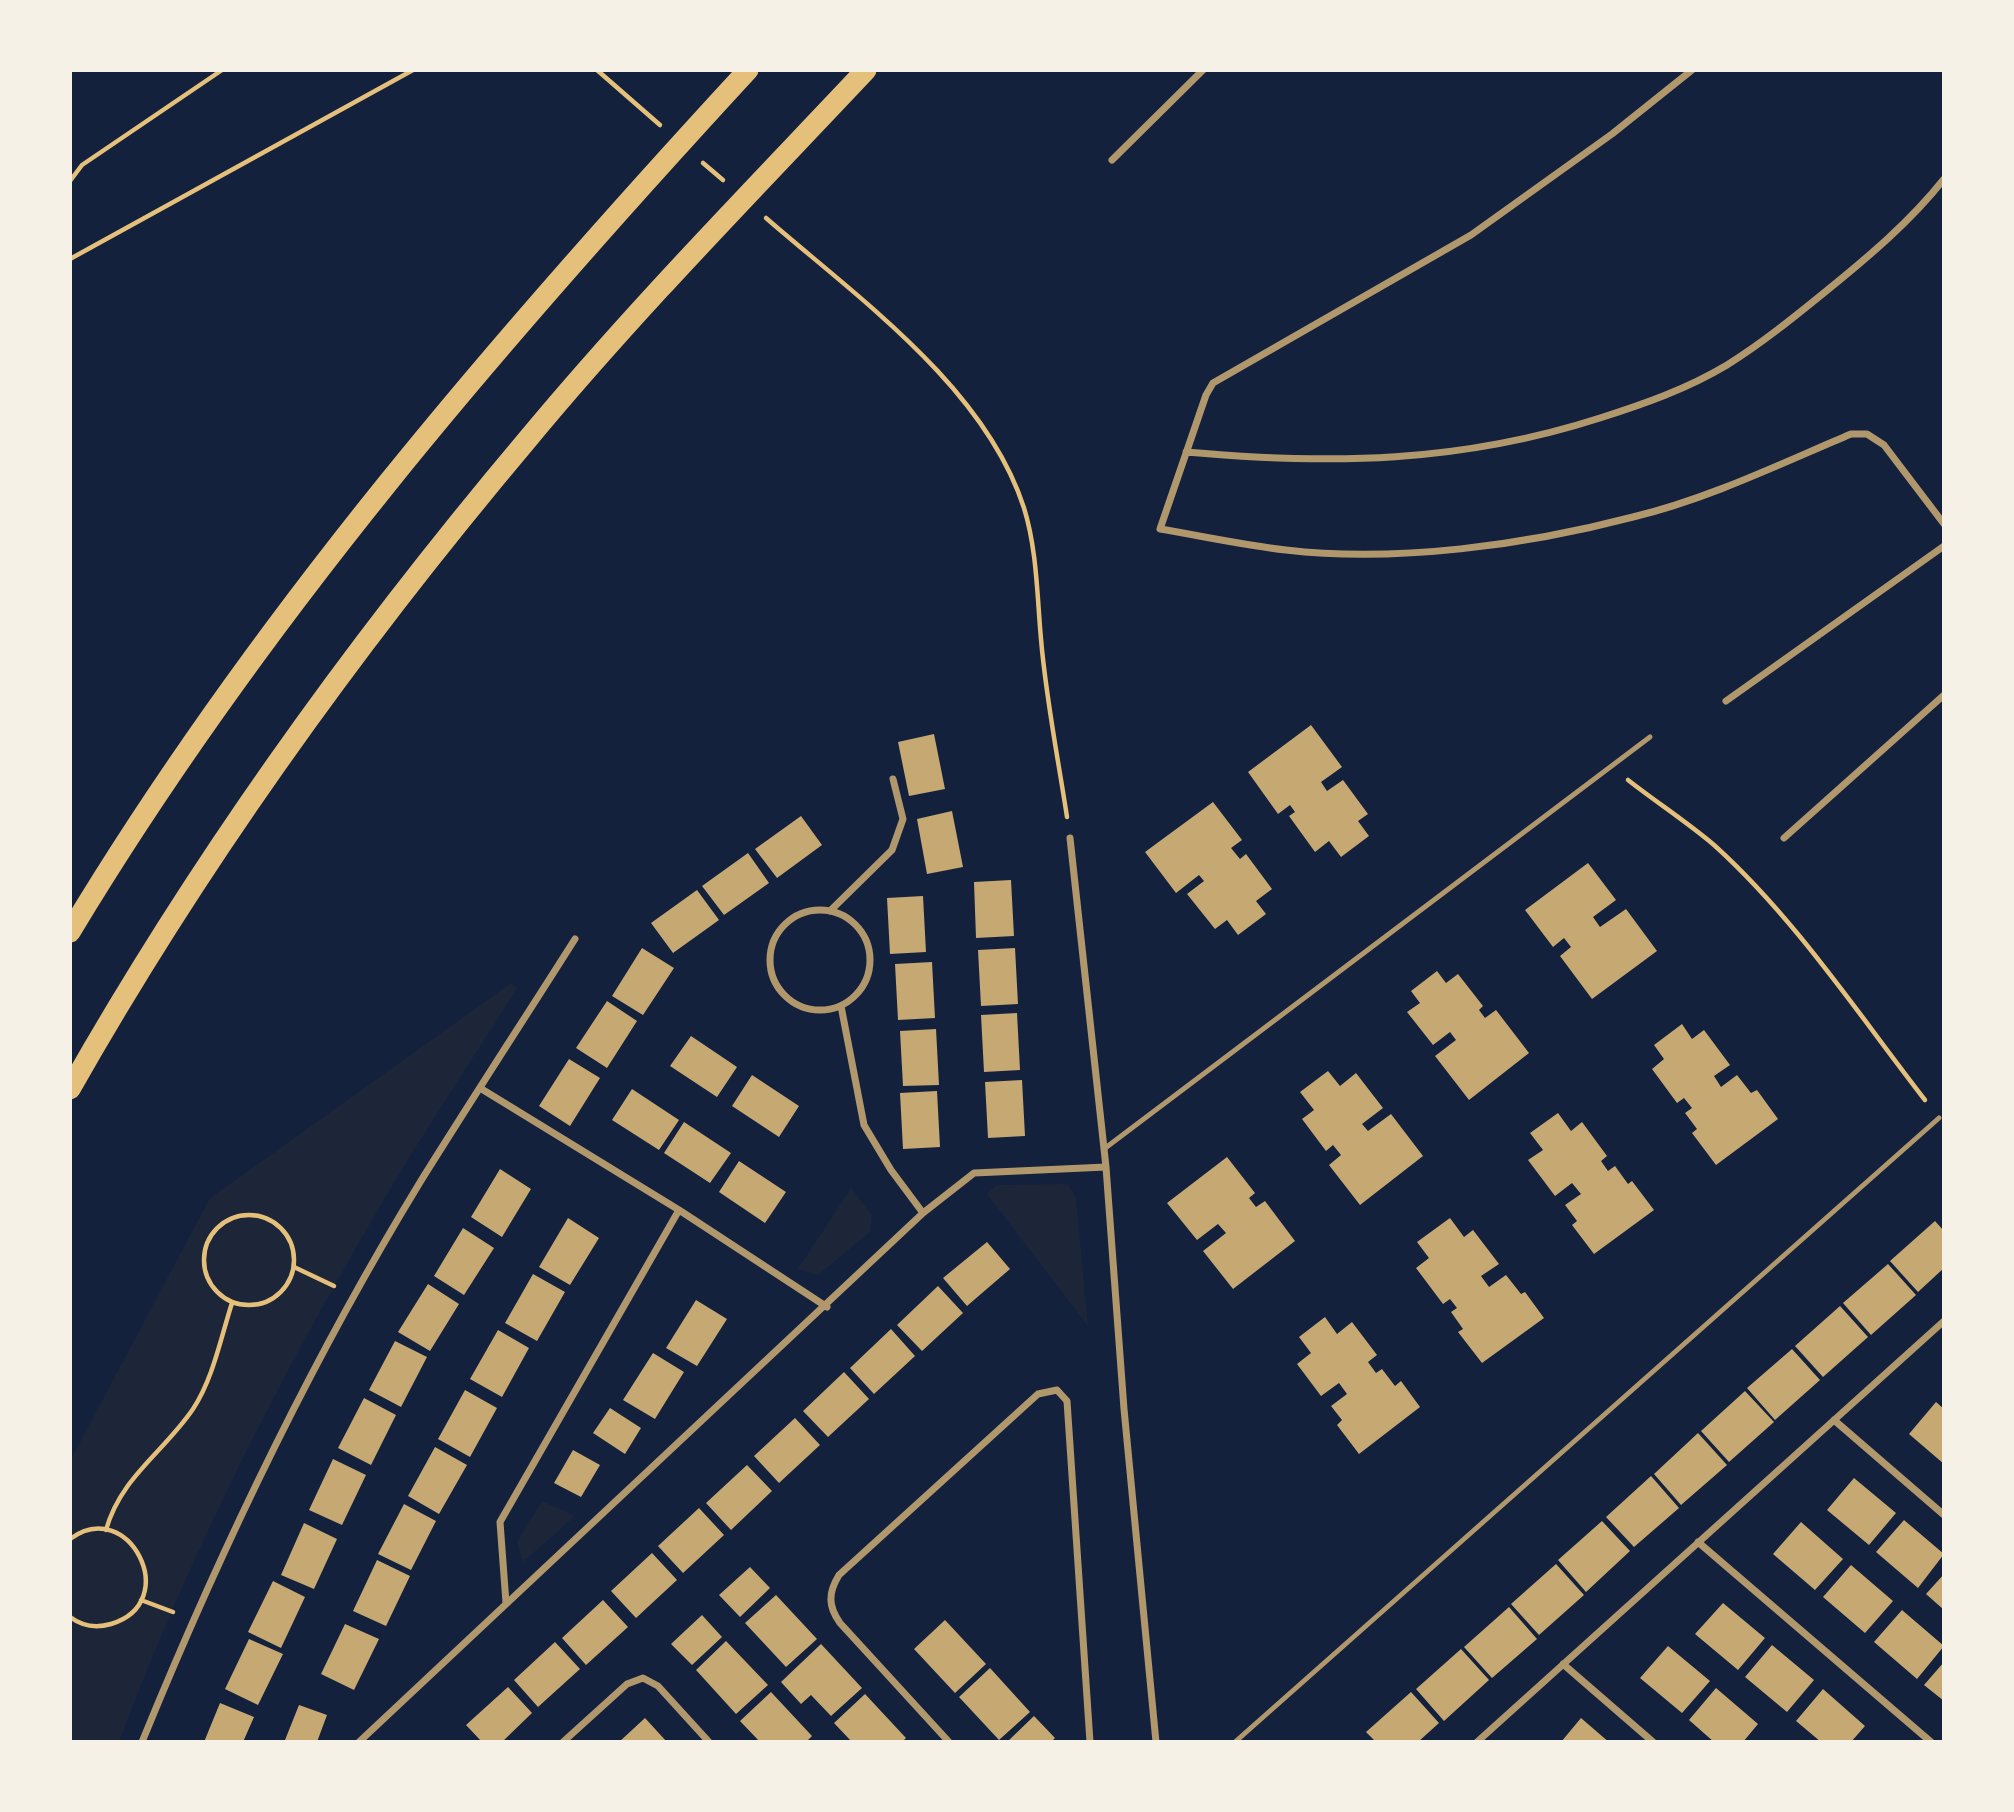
<!DOCTYPE html>
<html>
<head>
<meta charset="utf-8">
<style>
  body { margin:0 }
  #map { position:relative; width:2014px; height:1812px; overflow:hidden; background:#14213d; font-family:Montserrat,sans-serif }
  canvas { display:block }
  .frame { position:absolute; inset:0; border:72px solid #f6f1e7; pointer-events:none }
</style>
</head>
<body>
<div id="map">
<canvas width="2014" height="1812"></canvas>
<div class="frame"></div>
</div>
<script>
const c = document.querySelector('canvas').getContext('2d');
c.lineJoin = 'round';
function paint(path, color) {
  c.fillStyle = color;
  c.fill(path, 'evenodd');
}
function strokePath(path, color, width, dash) {
  c.strokeStyle = color;
  c.lineWidth = width;
  c.lineCap = dash ? 'butt' : 'round';
  c.setLineDash(dash || []);
  c.stroke(path);
}
paint(new Path2D(`
  M511 983 517 988C471 1062 422 1134 379 1208 279 1378 188 1558 119 1742H70V1461L210 1198Z
  M1068 1184 1076 1198 1088 1326 987 1194 997 1185Z
  M851 1188 872 1215 870 1232 818 1275 798 1269Z
  M542 1501 575 1516 523 1562 517 1542Z`), '#1d2539');
paint(new Path2D(`
  M1311 725 1342 767 1321 782 1327 791 1343 780 1368 814 1358 821 1369 836 1341 857 1329 841 1315 852 1289 816 1295 812 1290 805 1278 814 1248 772Z
  M934 734 945 789 909 796 898 742Z
  M1213 802 1242 840 1231 848 1240 859 1246 854 1272 889 1256 901 1266 914 1238 935 1227 920 1215 929 1187 894 1204 881 1199 875 1176 893 1145 852Z
  M952 811 963 867 927 874 917 819Z
  M801 816 822 845 777 878 755 849Z
  M748 853 769 883 724 915 702 886Z
  M1588 863 1616 900 1593 917 1600 927 1626 909 1657 951 1592 999 1560 956 1571 947 1564 938 1553 947 1525 910Z
  M1011 880 1014 936 976 938 974 882Z
  M697 890 719 920 673 953 651 923Z
  M923 896 926 952 890 954 887 898Z
  M642 948 674 968 643 1015 612 996Z
  M1015 948 1018 1004 981 1006 978 950Z
  M932 962 935 1018 898 1020 895 964Z
  M1437 971 1446 983 1458 974 1483 1006 1479 1010 1485 1018 1496 1010 1529 1053 1469 1100 1435 1056 1456 1040 1450 1032 1433 1045 1407 1012 1420 1003 1411 991Z
  M607 1001 637 1021 607 1068 576 1048Z
  M1017 1013 1020 1070 984 1072 981 1015Z
  M1682 1024 1692 1039 1704 1030 1730 1065 1714 1076 1721 1087 1737 1075 1751 1093 1757 1090 1778 1119 1716 1165 1692 1133 1697 1129 1685 1113 1692 1108 1684 1098 1677 1103 1652 1069 1664 1059 1654 1045Z
  M936 1029 939 1085 903 1086 900 1031Z
  M691 1036 737 1067 717 1097 670 1066Z
  M569 1059 600 1078 570 1126 539 1106Z
  M1328 1071 1340 1086 1356 1073 1383 1108 1362 1124 1368 1131 1391 1114 1423 1156 1360 1205 1329 1165 1341 1155 1333 1145 1326 1151 1302 1119 1314 1110 1300 1092Z
  M752 1075 799 1106 779 1137 732 1106Z
  M1022 1080 1025 1136 988 1138 985 1082Z
  M632 1089 679 1120 659 1150 612 1120Z
  M937 1091 940 1147 903 1149 900 1093Z
  M1558 1113 1571 1131 1582 1122 1607 1156 1601 1161 1608 1171 1615 1166 1628 1184 1632 1181 1654 1210 1594 1254 1572 1225 1577 1221 1565 1205 1581 1194 1572 1183 1555 1196 1528 1160 1543 1150 1530 1133Z
  M684 1122 731 1153 710 1183 664 1153Z
  M1227 1157 1255 1193 1249 1198 1256 1207 1265 1201 1295 1241 1233 1289 1203 1251 1226 1233 1218 1224 1197 1240 1167 1203Z
  M739 1161 786 1192 765 1223 719 1192Z
  M500 1169 531 1189 502 1237 471 1217Z
  M568 1218 599 1238 570 1285 539 1267Z
  M1450 1218 1464 1237 1473 1230 1499 1264 1481 1276 1489 1287 1506 1275 1521 1294 1525 1292 1544 1318 1482 1363 1458 1332 1463 1329 1451 1312 1457 1308 1450 1299 1443 1304 1416 1268 1429 1258 1417 1242Z
  M1935 1221 1944 1231V1268L1918 1292 1890 1261Z
  M463 1228 494 1248 464 1295 434 1276Z
  M987 1242 1010 1269 967 1306 943 1278Z
  M1888 1264 1916 1295 1871 1335 1843 1303Z
  M533 1274 565 1292 537 1341 505 1323Z
  M428 1284 459 1304 430 1351 398 1332Z
  M938 1286 963 1313 922 1351 897 1325Z
  M696 1300 727 1319 697 1366 666 1348Z
  M1840 1306 1868 1337 1823 1377 1795 1346Z
  M1325 1317 1337 1334 1352 1322 1377 1355 1368 1362 1376 1373 1382 1369 1395 1386 1401 1381 1420 1407 1359 1454 1337 1425 1342 1420 1331 1406 1347 1394 1339 1383 1321 1396 1297 1364 1311 1353 1299 1337Z
  M891 1329 915 1356 874 1394 850 1368Z
  M498 1330 529 1348 502 1397 470 1379Z
  M395 1341 427 1357 401 1407 369 1390Z
  M1792 1349 1820 1380 1775 1420 1747 1388Z
  M653 1353 684 1372 655 1419 623 1400Z
  M844 1372 869 1399 828 1437 803 1411Z
  M465 1390 497 1408 470 1457 438 1439Z
  M1745 1391 1774 1422 1729 1462 1701 1431Z
  M364 1398 396 1415 371 1465 338 1448Z
  M1936 1402 1944 1409V1464L1909 1434Z
  M610 1408 641 1428 625 1454 593 1433Z
  M795 1418 820 1445 779 1483 754 1456Z
  M1698 1433 1727 1465 1681 1505 1654 1474Z
  M435 1447 467 1465 439 1514 408 1496Z
  M573 1450 600 1465 581 1497 554 1483Z
  M333 1459 366 1475 342 1525 309 1510Z
  M747 1465 772 1491 731 1530 706 1503Z
  M1651 1476 1679 1508 1634 1547 1606 1517Z
  M1854 1478 1896 1513 1869 1545 1827 1510Z
  M404 1504 436 1521 411 1570 378 1554Z
  M699 1508 724 1535 683 1573 658 1546Z
  M1904 1520 1944 1554 1918 1588 1876 1552Z
  M1602 1521 1630 1551 1586 1592 1558 1560Z
  M1801 1522 1843 1559 1815 1590 1773 1554Z
  M304 1523 337 1539 314 1589 281 1575Z
  M652 1553 677 1580 636 1618 611 1591Z
  M377 1560 410 1576 386 1626 353 1611Z
  M1556 1564 1584 1595 1539 1635 1511 1604Z
  M1851 1565 1893 1601 1865 1633 1823 1597Z
  M750 1567 770 1588 740 1617 719 1595Z
  M1944 1574V1610L1926 1594Z
  M273 1581 305 1597 281 1648 248 1632Z
  M776 1595 817 1639 786 1667 745 1623Z
  M603 1600 628 1627 586 1665 562 1638Z
  M1723 1603 1765 1638 1738 1670 1695 1634Z
  M1509 1607 1537 1639 1492 1678 1464 1647Z
  M1902 1610 1944 1646 1917 1679 1874 1642Z
  M702 1615 722 1637 692 1665 671 1644Z
  M945 1620 986 1664 955 1693 914 1649Z
  M345 1624 379 1639 354 1690 321 1674Z
  M249 1639 283 1654 258 1705 225 1689Z
  M726 1641 768 1685 736 1714 696 1670Z
  M555 1642 580 1669 538 1707 514 1680Z
  M821 1644 862 1688 831 1716 811 1695 801 1704 781 1682Z
  M1772 1645 1814 1680 1787 1712 1745 1677Z
  M1668 1646 1710 1681 1682 1713 1640 1678Z
  M1461 1649 1489 1680 1444 1721 1416 1689Z
  M1944 1662V1701L1924 1685Z
  M990 1668 1030 1712 999 1740 959 1697Z
  M508 1687 532 1713 502 1742H482L466 1725Z
  M1716 1688 1758 1724 1743 1742H1714L1689 1720Z
  M1823 1689 1865 1726 1851 1742H1821L1796 1721Z
  M771 1692 812 1736 806 1742H760L740 1721Z
  M1411 1692 1439 1723 1418 1742H1376L1366 1732Z
  M865 1694 906 1738 902 1742H852L834 1723Z
  M220 1703 254 1717 243 1742H204Z
  M299 1705 327 1715 317 1742 285 1740Z
  M1034 1716 1055 1738 1051 1742H1007Z
  M645 1718 667 1742H619Z
  M1581 1718 1603 1737 1609 1742H1561Z`), '#c6a872');
strokePath(new Path2D(`
  M597 70 660 125
  M703 163 723 180
  M70 181 82 165 222 70
  M766 218C858 298 985 387 1024 508 1037 550 1037 595 1041 639 1046 699 1058 758 1067 817
  M70 259 413 70
  M1628 780C1656 802 1687 822 1714 845 1794 917 1859 1015 1925 1100
  M204 1260a45 45 0 1 1 90 0a45 45 0 1 1-90 0Z
  M294 1267 334 1286
  M106 1530C121 1477 163 1453 193 1409 213 1379 221 1337 232 1303
  M70 1539C128 1495 184 1602 111 1624 97 1628 82 1626 70 1617
  M141 1600 173 1612`), '#e5c07b', 4.5);
strokePath(new Path2D(`
  M1104 1149 1650 737
  M1235 1742 1939 1118`), '#b1986c', 5);
strokePath(new Path2D(`
  M1692 70 1612 134 1471 235 1213 383 1206 395 1160 529C1202 536 1243 545 1286 550 1396 563 1526 545 1633 517 1708 499 1780 464 1851 434H1867L1884 445 1944 524
  M1112 160 1203 70
  M1186 452C1332 465 1460 463 1600 418 1644 404 1687 389 1727 365 1762 343 1793 318 1825 292 1867 258 1910 222 1944 179
  M1726 701 1944 546
  M1070 838 1106 1167 1124 1409 1156 1742
  M1784 838 1944 695
  M770 960a50 50 0 1 1 100 0a50 50 0 1 1-100 0Z
  M830 911 892 850 903 819 893 779
  M841 1006 864 1125 891 1170 923 1213
  M480 1088 679 1210 827 1307
  M1834 1420 1944 1515
  M1698 1542 1931 1742
  M506 1603 500 1522 679 1210
  M1563 1664 1653 1742
  M142 1742C220 1551 311 1361 419 1184 470 1102 523 1021 575 939
  M359 1742 923 1213 974 1173 1106 1167
  M563 1742 627 1684 643 1678 658 1686 709 1742
  M949 1742 840 1623C828 1606 828 1593 839 1575L1038 1394 1057 1390 1067 1401 1090 1742
  M1477 1742 1944 1321`), '#b1986c', 7);
strokePath(new Path2D(`
  M70 932C259 618 500 339 748 70
  M70 1089C201 858 356 643 527 440 634 311 751 192 866 70`), '#e5c07b', 21);
</script>
</body>
</html>
